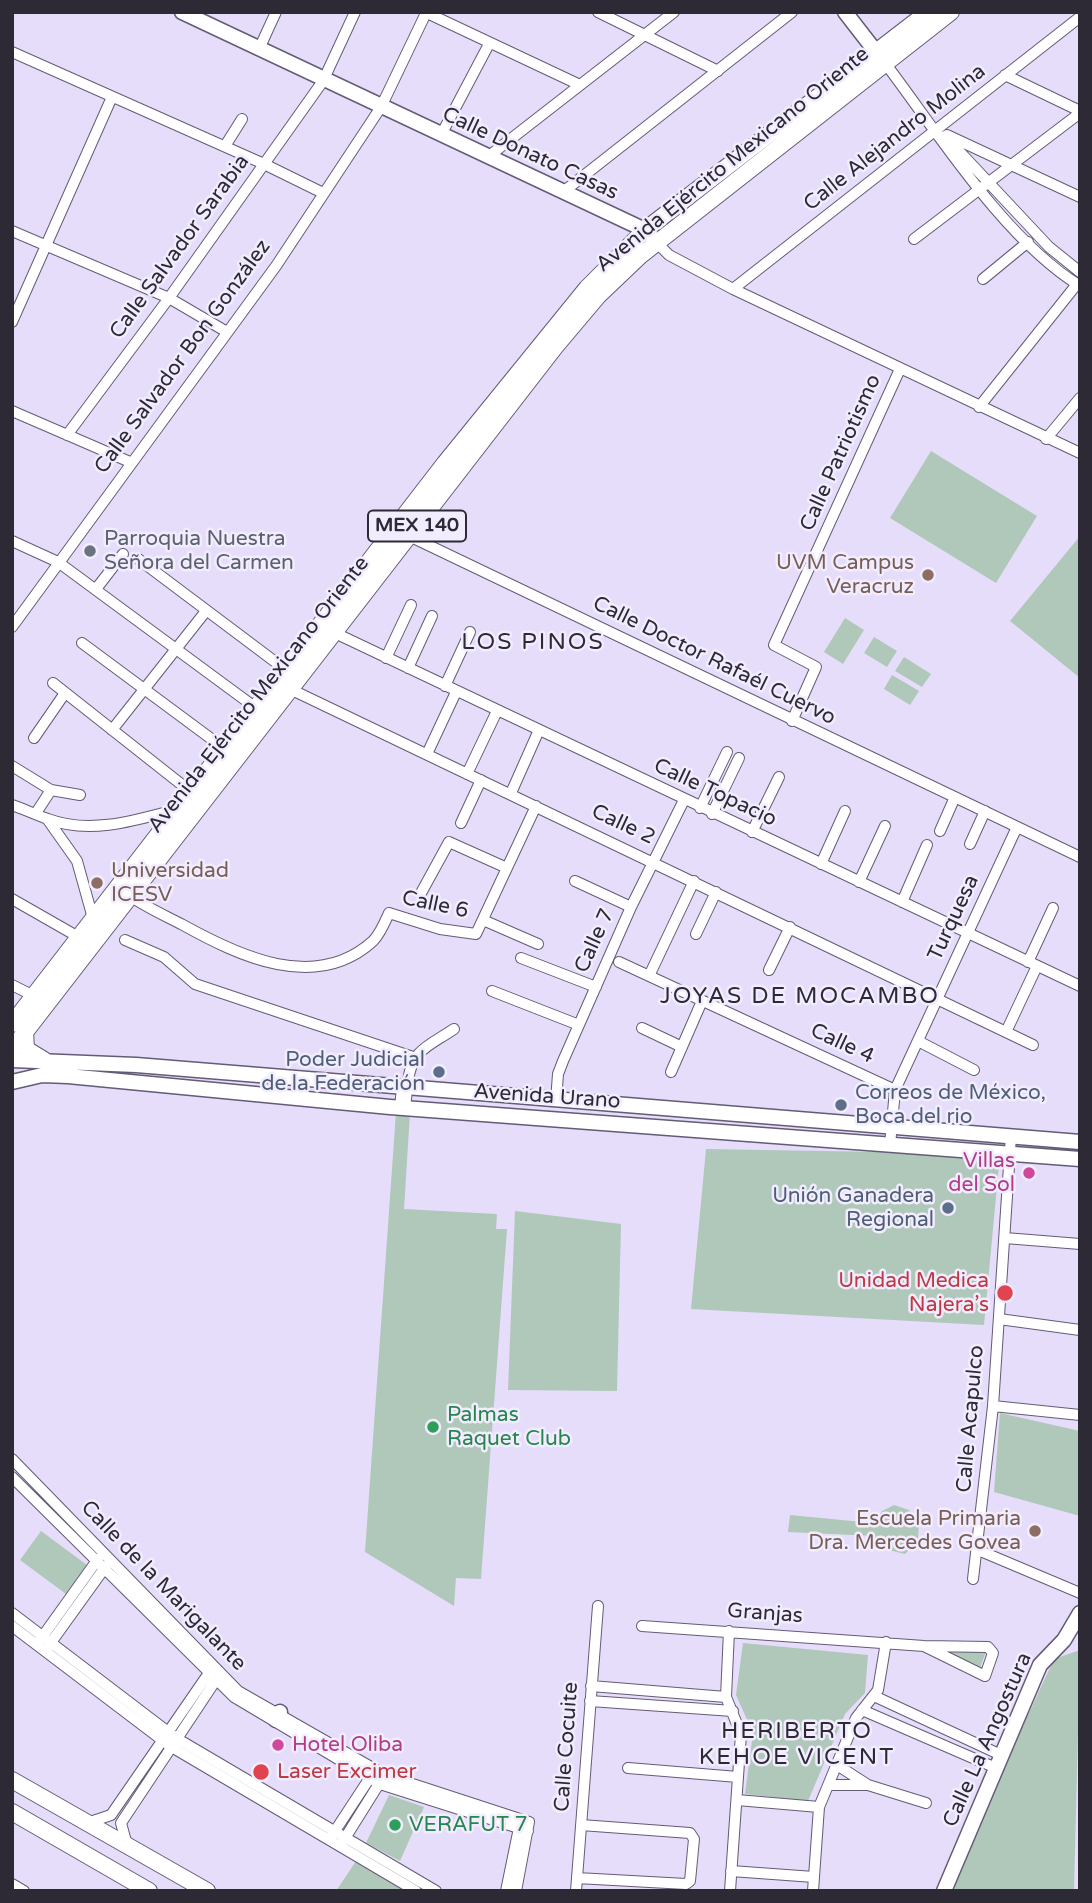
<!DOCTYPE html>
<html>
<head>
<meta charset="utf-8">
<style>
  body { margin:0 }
  #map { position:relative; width:1092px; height:1903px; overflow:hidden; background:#e6ddfb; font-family:"Varela Round",sans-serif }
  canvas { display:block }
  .frame { position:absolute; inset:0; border:14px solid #2d2935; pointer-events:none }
</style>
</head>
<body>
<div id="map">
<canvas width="1092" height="1903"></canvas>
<div class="frame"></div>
</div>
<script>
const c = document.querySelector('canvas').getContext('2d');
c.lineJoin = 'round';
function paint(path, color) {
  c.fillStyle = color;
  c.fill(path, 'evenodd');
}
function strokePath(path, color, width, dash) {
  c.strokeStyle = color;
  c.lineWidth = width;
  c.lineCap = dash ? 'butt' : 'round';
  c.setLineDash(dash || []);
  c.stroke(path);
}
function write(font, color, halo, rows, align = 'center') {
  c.font = font + ' "Varela Round",sans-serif';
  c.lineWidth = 5;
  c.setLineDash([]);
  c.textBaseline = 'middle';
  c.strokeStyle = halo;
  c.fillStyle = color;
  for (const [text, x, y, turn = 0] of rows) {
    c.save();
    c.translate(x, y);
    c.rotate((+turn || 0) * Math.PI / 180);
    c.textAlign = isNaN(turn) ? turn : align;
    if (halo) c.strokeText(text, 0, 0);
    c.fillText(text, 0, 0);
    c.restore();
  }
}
paint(new Path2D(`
  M931 451 1037 516 996 583 890 518Z
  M1080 536V678L1010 621Z
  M845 618 864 630 843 664 824 652Z
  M874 637 897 651 887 667 864 653Z
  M904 657 931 674 922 687 895 671Z
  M892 675 919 691 910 705 884 689Z
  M396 1112 410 1113 404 1209 497 1214 496 1229H507L481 1579 456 1578 454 1606 365 1552Z
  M706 1149 1000 1154 984 1325 691 1309Z
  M515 1211 621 1224 617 1391 508 1390Z
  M1000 1413 1080 1431V1516L994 1492Z
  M894 1505 909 1510 919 1521 918 1541 905 1554 880 1548 874 1536 788 1532 790 1515 873 1523 882 1511Z
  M41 1531 87 1565 66 1594 20 1560Z
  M743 1643 868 1655 865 1693 845 1714 808 1801 745 1794 753 1733 736 1695Z
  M1080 1650 1074 1891H952L1002 1771 1054 1659Z
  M949 1651 986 1652 979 1670Z
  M389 1795 424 1807 400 1861 366 1843Z
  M356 1861 405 1891H336Z`), '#b0c8ba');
const street = new Path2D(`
  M425 12 580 85
  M598 12 718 71
  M259 49 276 12
  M12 52 264 164 323 193
  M885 63C939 134 1004 239 1080 286
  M1005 75 1080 111
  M441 135 489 44
  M947 135 1080 197
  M945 136 1049 247 1080 272
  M225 146 242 119
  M489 156 674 12
  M563 192 792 12
  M12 231 169 298 227 332
  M914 239 1080 113
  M657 243 669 255 733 289 1080 453
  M983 279 1028 242
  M733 289 1080 17
  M12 322 112 97
  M979 407 1077 284
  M12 411 130 462
  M67 435 169 298 323 81 355 12
  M1046 439 1080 398
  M405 534 1080 857
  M12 541 58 562 256 708
  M137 558 286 670
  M96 589 123 554
  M12 627 276 266 381 107 426 13
  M335 633 1080 986
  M82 643 225 749
  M386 658 411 605
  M408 668 432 616
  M53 683 191 792
  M445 686 470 632
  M290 689 1033 1045
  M792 721 816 667 774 645 900 369
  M112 730 206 611
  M34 738 65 693
  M427 754 456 692
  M12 766 51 790 80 795
  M467 774 497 711
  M511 793 539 730
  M12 805C24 809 36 815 48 819 90 835 137 820 178 809
  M700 808 727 752
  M36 813 51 790
  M712 814 739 758
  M48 820 77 861 94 922
  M461 823 481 780
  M940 831 955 797
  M752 832 779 777
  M970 844 985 811
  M821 864 845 811
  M575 881 631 907
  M859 882 885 826
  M126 893C143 906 164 915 183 925 239 956 316 993 373 941 380 934 385 922 389 913L440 929 476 934 536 806
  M421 893 449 842 507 868
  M12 899 82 939
  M902 902 927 845
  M483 920 538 944
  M696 934 716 892
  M125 940 164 957 195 984 413 1057
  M521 958 596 987
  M619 962 895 1090
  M1028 962 1053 908
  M769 970 790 927
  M649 976 694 881
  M12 985 34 996
  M492 991 579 1025
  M642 1028 682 1047
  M1006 1032 1037 966
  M918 1041 974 1070
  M671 1072 702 1001
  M408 1081C412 1049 429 1046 454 1029
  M556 1101 558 1074 563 1061 631 907 684 800
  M400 1107 402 1088 408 1081 405 1108
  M890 1145 895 1090 1017 827
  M1005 1238 1080 1244
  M999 1319 1080 1330
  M993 1406 1080 1415
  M12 1459 238 1691 385 1775 529 1822 516 1891
  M12 1477 234 1697 380 1784 528 1831
  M978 1550 1080 1593
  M973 1579 993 1406 1011 1136
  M12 1613 176 1738 436 1891
  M12 1626 170 1746 416 1891
  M642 1626 924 1646 988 1647 993 1653 985 1676 924 1646
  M729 1631 726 1697 741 1734 730 1891
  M40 1640 98 1559
  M47 1648 106 1566
  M591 1686 726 1697
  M874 1696 1001 1755
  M590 1701 733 1711
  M862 1710 996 1768
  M837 1765 868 1785 926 1803
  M628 1768 738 1777
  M829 1785H867
  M737 1800 819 1807
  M87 1823 111 1815 211 1670
  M331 1837 373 1773
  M342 1843 382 1779
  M127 1845 121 1823 218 1677
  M731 1871 814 1877
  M577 1878 686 1884 690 1881 694 1839 690 1833 581 1825
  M12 1884 24 1891
  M506 1891 520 1823
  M576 1891 598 1606
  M813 1891 819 1807 856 1718 878 1690 886 1642`);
const secondary = new Path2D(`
  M182 12 645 230 657 243
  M845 12 883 61
  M12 1060 136 1065 1080 1142
  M12 1082 42 1075 68 1076 390 1107 1080 1159
  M276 1720 280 1712
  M944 1891 1040 1665 1064 1640 1080 1613`);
const primary = new Path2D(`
  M12 1024 445 463 587 288 645 230 928 12
  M25 1031 26 1049 44 1060
  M12 1049 555 347 598 296 640 256 951 12
  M12 1780 207 1891
  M12 1812 149 1891`);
strokePath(street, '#645b76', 12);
strokePath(secondary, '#645b76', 17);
strokePath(primary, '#645b76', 18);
strokePath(street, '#fff', 10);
strokePath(secondary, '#fff', 14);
strokePath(primary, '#fff', 16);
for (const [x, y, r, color] of [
  [90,551,7,"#6b7280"],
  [928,575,7,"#8d6e63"],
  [97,883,7,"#8d6e63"],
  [439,1072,7,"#5c6f8a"],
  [841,1105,7,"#5c6f8a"],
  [1029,1173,7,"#d1479c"],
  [948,1208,7,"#5c6f8a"],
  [1005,1293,9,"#e0444e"],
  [433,1427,7,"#2e9e5b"],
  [1035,1531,7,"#8d6e63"],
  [278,1745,7,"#d1479c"],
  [261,1772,9,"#e0444e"],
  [395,1825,7,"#2e9e5b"]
]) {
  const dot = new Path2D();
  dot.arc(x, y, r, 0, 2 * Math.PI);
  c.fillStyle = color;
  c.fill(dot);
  strokePath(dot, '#f2ecff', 2.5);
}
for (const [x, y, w] of [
  [417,526,98]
]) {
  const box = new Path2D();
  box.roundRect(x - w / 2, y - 15.5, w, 31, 5);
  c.fillStyle = '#f2ecff';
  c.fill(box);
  strokePath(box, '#2d2935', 2);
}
write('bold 19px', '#2d2935', null, [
  ["MEX 140",417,526]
]);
write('21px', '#2d2935', '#f2ecff', [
  ["Calle Alejandro Molina",895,138,-38],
  ["Calle Donato Casas",530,154,25],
  ["Avenida Ejército Mexicano Oriente",733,160,-39],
  ["Calle Salvador Sarabia",180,247,-54],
  ["Calle Salvador Bon González",183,357,-54],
  ["Calle Patriotismo",841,453,-66],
  ["Calle Doctor Rafaél Cuervo",714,661,26],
  ["Avenida Ejército Mexicano Oriente",259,695,-52],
  ["Calle Topacio",715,793,25],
  ["Calle 2",623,825,25],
  ["Calle 6",435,905,12],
  ["Turquesa",954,918,-65],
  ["Calle 7",595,941,-66],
  ["Calle 4",842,1044,25],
  ["Avenida Urano",547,1097,4],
  ["Calle Acapulco",971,1419,-85],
  ["Calle de la Marigalante",163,1586,46],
  ["Granjas",765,1614,4],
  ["Calle La Angostura",988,1740,-66],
  ["Calle Cocuite",567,1747,-86]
]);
write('21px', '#5b616d', '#f2ecff', [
  ["Parroquia Nuestra",104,539],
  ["Señora del Carmen",104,563]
], 'left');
write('21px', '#785e54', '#f2ecff', [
  ["UVM Campus",914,563],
  ["Veracruz",914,587],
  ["Universidad",111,871,"left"],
  ["ICESV",111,895,"left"],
  ["Escuela Primaria",1021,1519],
  ["Dra. Mercedes Govea",1021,1543]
], 'right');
write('21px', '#4e5e75', '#f2ecff', [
  ["Poder Judicial",425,1060],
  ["de la Federación",425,1084],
  ["Correos de México,",855,1093,"left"],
  ["Boca del rio",855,1117,"left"],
  ["Unión Ganadera",934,1196],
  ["Regional",934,1220]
], 'right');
write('21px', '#b23c85', '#f2ecff', [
  ["Villas",1015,1161],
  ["del Sol",1015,1185],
  ["Hotel Oliba",292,1745,"left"]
], 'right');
write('21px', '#be3a42', '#f2ecff', [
  ["Unidad Medica",989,1281],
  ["Najera’s",989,1305],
  ["Laser Excimer",277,1772,"left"]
], 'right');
write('21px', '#27864d', '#f2ecff', [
  ["Palmas",447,1415],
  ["Raquet Club",447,1439],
  ["VERAFUT 7",409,1825]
], 'left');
c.letterSpacing = '2px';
write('23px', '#2d2935', '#f2ecff', [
  ["LOS PINOS",533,643],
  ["JOYAS DE MOCAMBO",800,997],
  ["HERIBERTO",797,1732],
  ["KEHOE VICENT",797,1758]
]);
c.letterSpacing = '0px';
</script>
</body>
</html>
